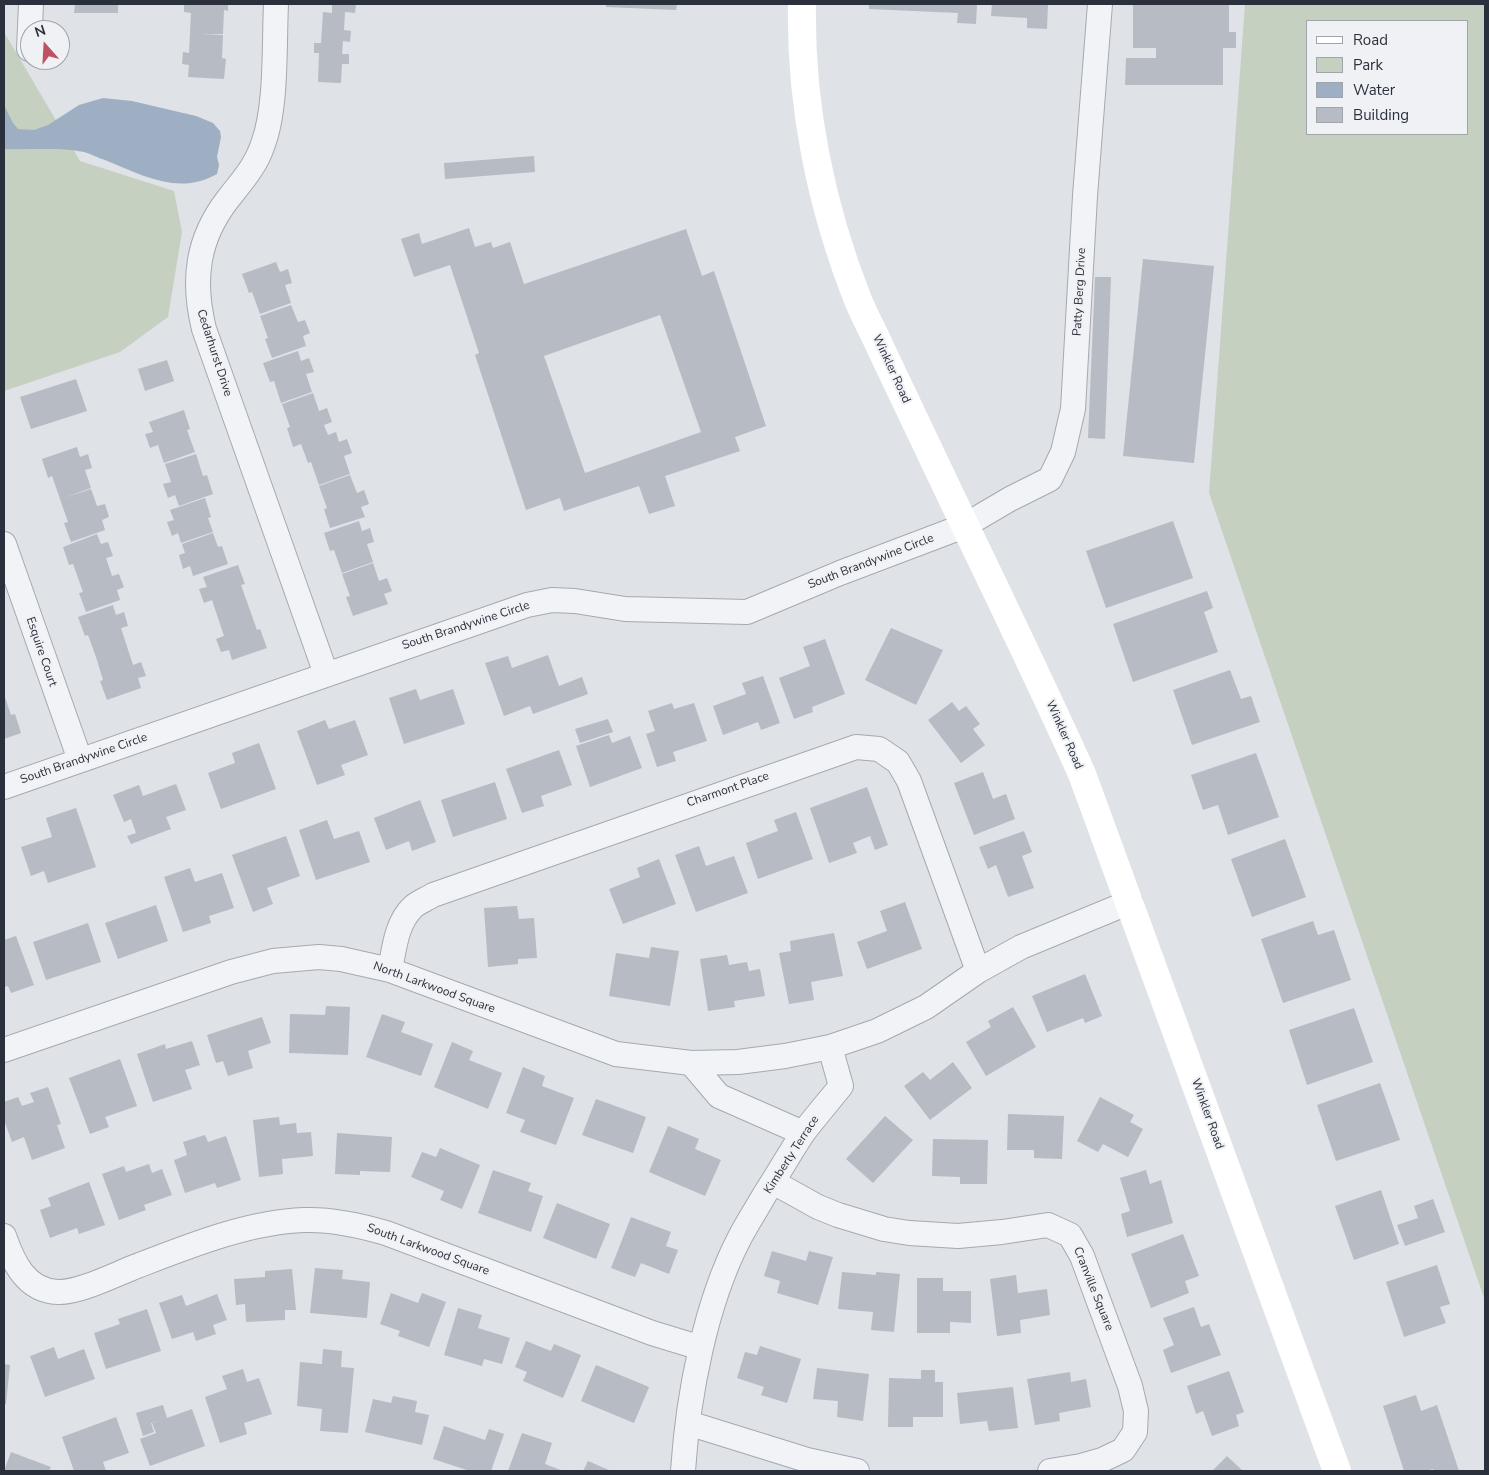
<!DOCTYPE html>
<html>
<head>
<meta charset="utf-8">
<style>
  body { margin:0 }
  #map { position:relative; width:1489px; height:1475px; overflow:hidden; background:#dfe2e7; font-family:"Nunito Sans",sans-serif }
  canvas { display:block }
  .frame { position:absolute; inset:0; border:5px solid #2a303c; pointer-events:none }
  .legend { position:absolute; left:1306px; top:20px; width:162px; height:115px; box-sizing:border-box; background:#eff1f5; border:1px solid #a0a4ab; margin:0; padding:6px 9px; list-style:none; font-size:15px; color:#2a303c }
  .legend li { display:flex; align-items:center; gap:10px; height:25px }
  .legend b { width:25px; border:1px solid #a0a4ab }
  .north { position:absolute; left:20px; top:20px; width:50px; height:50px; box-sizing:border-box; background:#eff1f5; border:1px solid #a0a4ab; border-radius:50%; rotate:341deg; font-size:14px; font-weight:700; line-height:20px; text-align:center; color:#2a303c }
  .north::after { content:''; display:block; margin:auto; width:18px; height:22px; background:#bf5160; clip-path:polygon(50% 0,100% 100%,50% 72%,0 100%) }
</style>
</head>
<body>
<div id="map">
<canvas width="1489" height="1475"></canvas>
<div class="frame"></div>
<ul class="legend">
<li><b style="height:6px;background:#fff"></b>Road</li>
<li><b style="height:14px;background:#c5d0c1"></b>Park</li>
<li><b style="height:14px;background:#9eafc3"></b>Water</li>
<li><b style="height:14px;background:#b7bbc3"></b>Building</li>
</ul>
<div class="north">N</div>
</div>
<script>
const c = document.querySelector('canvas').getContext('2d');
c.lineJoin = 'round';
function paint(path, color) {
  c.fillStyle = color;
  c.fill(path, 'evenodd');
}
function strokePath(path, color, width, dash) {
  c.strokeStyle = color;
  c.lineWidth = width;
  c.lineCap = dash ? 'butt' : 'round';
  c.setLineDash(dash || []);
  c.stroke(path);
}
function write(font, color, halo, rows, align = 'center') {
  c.font = font + ' "Nunito Sans",sans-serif';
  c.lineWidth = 4;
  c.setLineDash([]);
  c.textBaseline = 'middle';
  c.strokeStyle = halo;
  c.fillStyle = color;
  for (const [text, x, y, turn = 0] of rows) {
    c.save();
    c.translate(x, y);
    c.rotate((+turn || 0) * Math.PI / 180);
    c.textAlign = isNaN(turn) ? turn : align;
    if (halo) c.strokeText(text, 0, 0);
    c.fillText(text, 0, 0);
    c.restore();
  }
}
paint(new Path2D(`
  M1245 4H1485V1301L1209 493ZM1308 21H1468V134H1308Z
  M4 32 80 161 174 191 182 232 168 317 120 352 4 391Z`), '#c5d0c1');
paint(new Path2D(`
  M103 98 132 101 196 116 213 123 220 131 221 137 217 157 219 165 217 174C179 196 142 175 105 160 98 158 91 154 84 152 61 147 28 150 4 149V105L13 123 18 129 34 130 48 125 79 105Z`), '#9eafc3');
paint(new Path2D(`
  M75 4H118V13H74Z
  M184 4H228V11L224 10 223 34H201L223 35 222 58 226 59 224 79 188 77 189 65 182 64 183 52 189 53 191 13 184 12Z
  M332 4H356L355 13 345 12 344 30 351 31 350 42 343 41 342 54H349V64H342L341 83 318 82 319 53H314V43H321L323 12 332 13Z
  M606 4H677L676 10 606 7Z
  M869 4H977L976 24 957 23 958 13 869 9Z
  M992 4H1048L1047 29 1027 28V18L991 16Z
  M1161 4H1229V32H1236V48H1223V85H1125L1126 58H1156V48H1133V5H1161Z
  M534 156 535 172 445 179 444 163Z
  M469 228 475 247 491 242 493 248 510 242 524 284 686 229 702 276 714 271 766 426 735 437 740 451 665 476 675 506 649 514 639 486 564 511 560 498 526 510 475 355 479 353 450 265 414 277 401 239 419 233 422 244ZM660 315 701 432 585 473 544 356Z
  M1143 259 1214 266 1194 463 1123 456Z
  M276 262 280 272 288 269 292 283 285 285 291 303 260 314 252 292 249 293 242 274Z
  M1095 277H1111L1105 439 1088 438Z
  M291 305 298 322 305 320 310 333 303 336 306 346 272 358 265 339 268 338 260 316Z
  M298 351 301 361 309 358 314 372 306 374 312 392 281 403 274 381 270 382 263 363Z
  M167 360 174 381 145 391 138 369Z
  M76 379 87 411 31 429 20 397Z
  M313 393 319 411 327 408 332 422 324 425 328 435 336 432 339 442 347 439 352 453 344 456 350 474 319 485 311 462 308 463 301 444 293 447 287 428 290 427 282 404Z
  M184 410 190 429 187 430 195 452 164 463 158 445 150 448 145 434 153 432 149 422Z
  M77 447 80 457 88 454 92 468 85 470 91 488 64 498 91 489 97 506 105 504 109 517 102 520 105 530 71 542 64 523 68 522 52 476 48 478 42 459Z
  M196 454 203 476 207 475 213 494 179 506 175 495 168 498 163 484 171 482 165 464Z
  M350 475 357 493 364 490 369 504 361 507 365 517 330 528 324 509 327 508 319 486Z
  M205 498 211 517 208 518 213 532 181 543 178 533 172 536 167 522 174 520 170 510Z
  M359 521 362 531 370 528 374 542 367 544 373 562 342 573 334 550 330 551 324 533Z
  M1173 521 1193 578 1106 608 1086 551Z
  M213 533 218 547 222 546 228 564 193 576 190 566 183 569 179 555 185 553 182 544Z
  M97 534 101 544 108 542 113 556 106 558 112 576 119 574 124 587 117 590 120 600 86 612 79 593 83 592 73 564 69 565 63 547Z
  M373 563 379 581 387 578 392 591 384 594 388 604 353 616 346 597 350 596 342 574Z
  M238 565 245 584 241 585 257 630 260 629 267 648 232 660 229 650 221 652 216 639 224 636 212 600 204 603 199 589 207 587 203 577Z
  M1207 591 1213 608 1204 612 1218 652 1133 682 1113 624Z
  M113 605 116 615 124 612 128 626 121 628 133 665 141 662 146 676 138 678 141 688 107 700 100 681 103 680 96 657 88 635 85 636 78 617Z
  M891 628 943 650 916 705 865 680Z
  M825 639 845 694 812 707 813 712 794 719 779 678 810 666 803 647Z
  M548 655 559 686 582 677 588 694 533 714 530 706 504 716 485 663 508 656 512 668Z
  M1230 670 1241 699 1251 696 1260 722 1192 745 1173 690Z
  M763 676 780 723 761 730 758 722 723 735 713 706 746 694 742 683Z
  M416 689 420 700 453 689 465 724 404 744 389 698Z
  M4 694 11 715 15 714 21 733 4 739Z
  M952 702 959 711 966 706 980 724 973 729 985 745 961 763 928 720Z
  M672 703 674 709 694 703 707 741 673 752 676 761 657 767 646 734 655 731 648 711Z
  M608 719 613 732 580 743 575 729Z
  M325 720 329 729 355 720 368 755 341 765 345 775 317 785 297 731Z
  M609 735 612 743 630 736 642 768 590 787 576 746Z
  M259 743 276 789 221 809 208 773 235 763 232 753Z
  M559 750 572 785 541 796 544 806 522 813 506 769Z
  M1256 753 1279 817 1228 835 1218 805 1203 810 1191 775Z
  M983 772 993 799 1006 794 1015 819 974 835 954 783Z
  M495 782 507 819 453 837 441 800Z
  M176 784 186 810 166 817 171 829 131 844 127 836 136 833 131 819 124 822 113 795 139 785 143 796Z
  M867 787 888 845 875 850 870 836 853 843 857 853 829 863 810 808Z
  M420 800 436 842 412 851 409 841 386 850 374 818Z
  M76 808 96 867 48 883 44 871 31 876 21 847 52 837 46 818Z
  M796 812 813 859 758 879 746 843 778 831 774 820Z
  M327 820 334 839 359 831 370 862 316 880 299 830Z
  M1024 831 1032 852 1022 856 1034 888 1008 897 996 865 988 869 979 847Z
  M286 836 300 876 267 888 273 904 253 912 232 855Z
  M1285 839 1306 897 1252 917 1231 859Z
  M699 846 706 866 734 856 748 893 696 912 675 855Z
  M659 859 676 904 623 924 609 889 640 877 637 868Z
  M190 868 195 882 222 873 234 908 209 916 211 923 183 932 164 877Z
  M905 902 922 949 867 969 857 942 887 931 880 911Z
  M156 905 168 941 118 959 105 923Z
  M517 906 519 919 534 918 537 958 518 959V964L488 967 484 908Z
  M1313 921 1318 935 1334 930 1351 980 1283 1003 1261 939Z
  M88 923 101 962 46 980 33 942Z
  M834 933 843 976 811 982 814 1000 789 1004 779 953 791 951 790 941Z
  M16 936 34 985 11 993 8 986 4 987V940Z
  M651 947 679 951 670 1006 609 996 616 953 649 958Z
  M727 955 729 965 747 962 749 971 760 969 765 996 734 1001 735 1007 708 1011 700 959Z
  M1085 974 1102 1016 1085 1023 1083 1018 1047 1032 1032 996Z
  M326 1006 350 1007 348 1055 289 1053 290 1014 325 1015Z
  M1013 1007 1036 1047 986 1076 966 1042 991 1027 988 1021Z
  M1354 1008 1373 1062 1307 1085 1289 1030Z
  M382 1014 405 1022 401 1032 433 1044 421 1076 366 1057Z
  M262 1017 271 1043 248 1051 253 1068 228 1076 223 1061 216 1063 207 1035Z
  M192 1041 200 1065 185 1070 192 1089 153 1102 137 1054 165 1044 166 1049Z
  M452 1042 473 1051 469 1060 502 1073 488 1109 434 1087Z
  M120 1059 137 1106 105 1117 109 1127 90 1134 69 1078Z
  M953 1062 972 1088 930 1120 904 1086 923 1072 930 1080Z
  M523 1067 545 1076 542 1086 574 1098 556 1145 520 1132 525 1120 506 1113Z
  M1380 1083 1400 1140 1336 1161 1317 1105Z
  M48 1087 61 1124 57 1125 65 1148 32 1160 24 1137 12 1142 4 1120V1102L18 1097 22 1106 34 1102 30 1093Z
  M1100 1097 1134 1115 1130 1122 1143 1129 1128 1157 1103 1144 1098 1152 1077 1141Z
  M596 1099 646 1117 633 1153 582 1135Z
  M1008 1114 1064 1116 1062 1159 1034 1158V1150H1007Z
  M885 1116 913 1140 873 1183 846 1159Z
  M279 1117 280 1125 296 1123 297 1133 311 1132 313 1156 282 1159 283 1174 259 1177 253 1120Z
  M668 1126 699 1139 695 1149 721 1160 705 1196 649 1172Z
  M337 1133 392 1137 390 1172 360 1171V1175L335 1174Z
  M205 1135 208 1142 226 1136 241 1180 217 1188 215 1183 185 1193 174 1160 187 1155 183 1142Z
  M933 1139 988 1140 987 1184H960V1177L932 1176Z
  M440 1148 480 1165 462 1209 440 1200 444 1191 411 1177 422 1152 436 1157Z
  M149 1164 152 1173 162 1169 172 1195 144 1205 146 1210 119 1220 102 1174 124 1166 126 1172Z
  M493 1170 531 1183 528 1191 543 1196 531 1232 478 1213Z
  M1146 1170 1150 1184 1161 1180 1173 1223 1127 1237 1121 1214 1130 1211 1120 1178Z
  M89 1182 105 1225 79 1234 77 1228 50 1238 40 1210 51 1206 48 1198Z
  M1381 1190 1399 1244 1354 1260 1335 1206Z
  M1433 1199 1445 1232 1405 1246 1397 1225 1418 1218 1414 1206Z
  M557 1203 610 1224 596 1259 543 1238Z
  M631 1217 671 1232 666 1246 678 1250 669 1274 641 1263 635 1277 611 1268Z
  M1183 1234 1199 1276 1185 1281 1189 1293 1151 1308 1131 1254Z
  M772 1251 806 1261 809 1251 833 1257 818 1305 777 1293 780 1281 764 1276Z
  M1437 1265 1450 1304 1440 1307 1446 1323 1404 1337 1386 1282Z
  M315 1268 343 1270 342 1279 370 1282 367 1318 310 1313Z
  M292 1269 296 1310H285V1320L246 1322 245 1304 236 1305 234 1279 265 1277V1271Z
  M842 1272 876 1275V1272L900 1274 894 1332 871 1330 873 1312 838 1309Z
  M1016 1275 1018 1293 1047 1289 1050 1315 1020 1320 1021 1333 997 1336 990 1279Z
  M917 1278H943V1291H971V1323L950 1322V1333H917Z
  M391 1293 418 1303 422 1293 446 1302 429 1347 398 1336 400 1331 380 1324Z
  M217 1294 227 1320 213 1325 216 1334 196 1341 193 1332 172 1339 159 1303 182 1295 186 1306Z
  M1194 1307 1201 1327 1209 1324 1221 1355 1171 1373 1163 1350 1174 1345 1163 1318Z
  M458 1308 482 1315 478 1328 510 1338 502 1364 484 1359 482 1366 444 1355Z
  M147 1309 161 1351 106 1369 94 1333 120 1324 118 1319Z
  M526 1341 551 1351 554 1344 581 1355 563 1398 523 1381 527 1372 515 1367Z
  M760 1346 801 1359 787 1403 761 1395 764 1387 737 1378 745 1352 757 1355Z
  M54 1347 58 1359 84 1349 95 1379 45 1397 30 1356Z
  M323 1349 342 1351 341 1367 354 1368 348 1433 320 1431 322 1409 297 1406 300 1362 322 1364Z
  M4 1364 10 1365 6 1404H4Z
  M596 1365 649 1387 634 1423 581 1401Z
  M817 1368 869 1374 863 1421 837 1417 838 1401 813 1399Z
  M243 1369 247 1382 259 1378 272 1414 244 1423 247 1434 220 1443 205 1397 227 1389 222 1376Z
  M921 1370H935V1382H943V1417H913V1427H888L889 1378 921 1379Z
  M1229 1371 1244 1412 1236 1415 1239 1426 1212 1436 1203 1411 1196 1414 1187 1386Z
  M1070 1372 1071 1382 1086 1379 1091 1407 1059 1413 1060 1421 1035 1425 1027 1379Z
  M1013 1387 1018 1428 989 1431 987 1421 960 1424 957 1393Z
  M1416 1395 1421 1411 1437 1405 1459 1471H1434L1433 1469 1426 1471H1404L1383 1406Z
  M393 1396 417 1401 415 1412 429 1415 422 1445 365 1432 373 1399 391 1403Z
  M163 1405 167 1418 192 1409 205 1446 150 1466 140 1439 156 1433 152 1423 165 1419 151 1423 154 1432 143 1436 136 1413Z
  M116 1417 129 1453 103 1462 106 1471H74L62 1437Z
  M444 1426 485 1440 489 1429 504 1434 491 1471H470L433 1459Z
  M522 1433 552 1443 545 1464 563 1471H508Z
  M11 1452 51 1467 49 1471H4Z
  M1227 1456 1243 1471H1212Z
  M588 1461 611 1471H583Z`), '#b7bbc3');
const street = new Path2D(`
  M276 4C274 45 277 107 263 144 256 166 242 181 228 199 197 239 192 280 204 329L326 674
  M29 49 31 4
  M4 544 80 760
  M4 787 527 605 552 600 575 601 625 609 747 612 840 573 964 526 1010 499 1050 479 1063 452 1073 409 1085 196 1100 4
  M390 970C394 950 396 923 413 907 418 902 427 899 433 895L856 747 879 749 898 762 909 781 978 971
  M4 1050 231 972 273 961 319 957 341 959 390 970 616 1054 691 1063 738 1062 785 1056 830 1047 877 1031 926 1007 978 971 1021 947 1130 902
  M691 1063 719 1096 803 1133
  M773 1182 818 1207 838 1215 884 1229 909 1233 958 1236 1002 1232 1048 1225 1070 1235 1082 1256 1130 1386 1136 1411 1135 1432 1123 1450 1102 1460 1081 1466 1050 1471
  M4 1236C13 1262 26 1291 58 1292 79 1293 116 1274 137 1266 189 1246 248 1222 304 1220 332 1219 359 1225 386 1233L652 1333 701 1348
  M688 1423 807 1460 857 1471
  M683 1471C688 1396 705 1304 740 1237 748 1222 757 1208 765 1194 778 1174 790 1153 803 1133 815 1117 829 1101 841 1086L830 1047`);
strokePath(street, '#a5a9b0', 26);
strokePath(street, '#f2f3f6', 24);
strokePath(new Path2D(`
  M802 4C800 104 821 207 858 300 865 317 874 333 881 349 897 383 913 417 929 450 980 558 1033 665 1082 774L1337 1471`), '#fff', 28);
write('12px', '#2a303c', '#eff1f5', [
  ["Patty Berg Drive",1080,292,-87],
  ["Cedarhurst Drive",214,353,72],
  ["Winkler Road",891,369,65],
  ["South Brandywine Circle",871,562,-21],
  ["South Brandywine Circle",466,626,-18],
  ["Esquire Court",41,652,71],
  ["Winkler Road",1064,735,66],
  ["South Brandywine Circle",84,759,-19],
  ["Charmont Place",728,790,-19],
  ["North Larkwood Square",434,988,20],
  ["Winkler Road",1207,1114,70],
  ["Kimberly Terrace",792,1155,-57],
  ["South Larkwood Square",428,1250,20],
  ["Cranville Square",1093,1289,68]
]);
</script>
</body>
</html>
